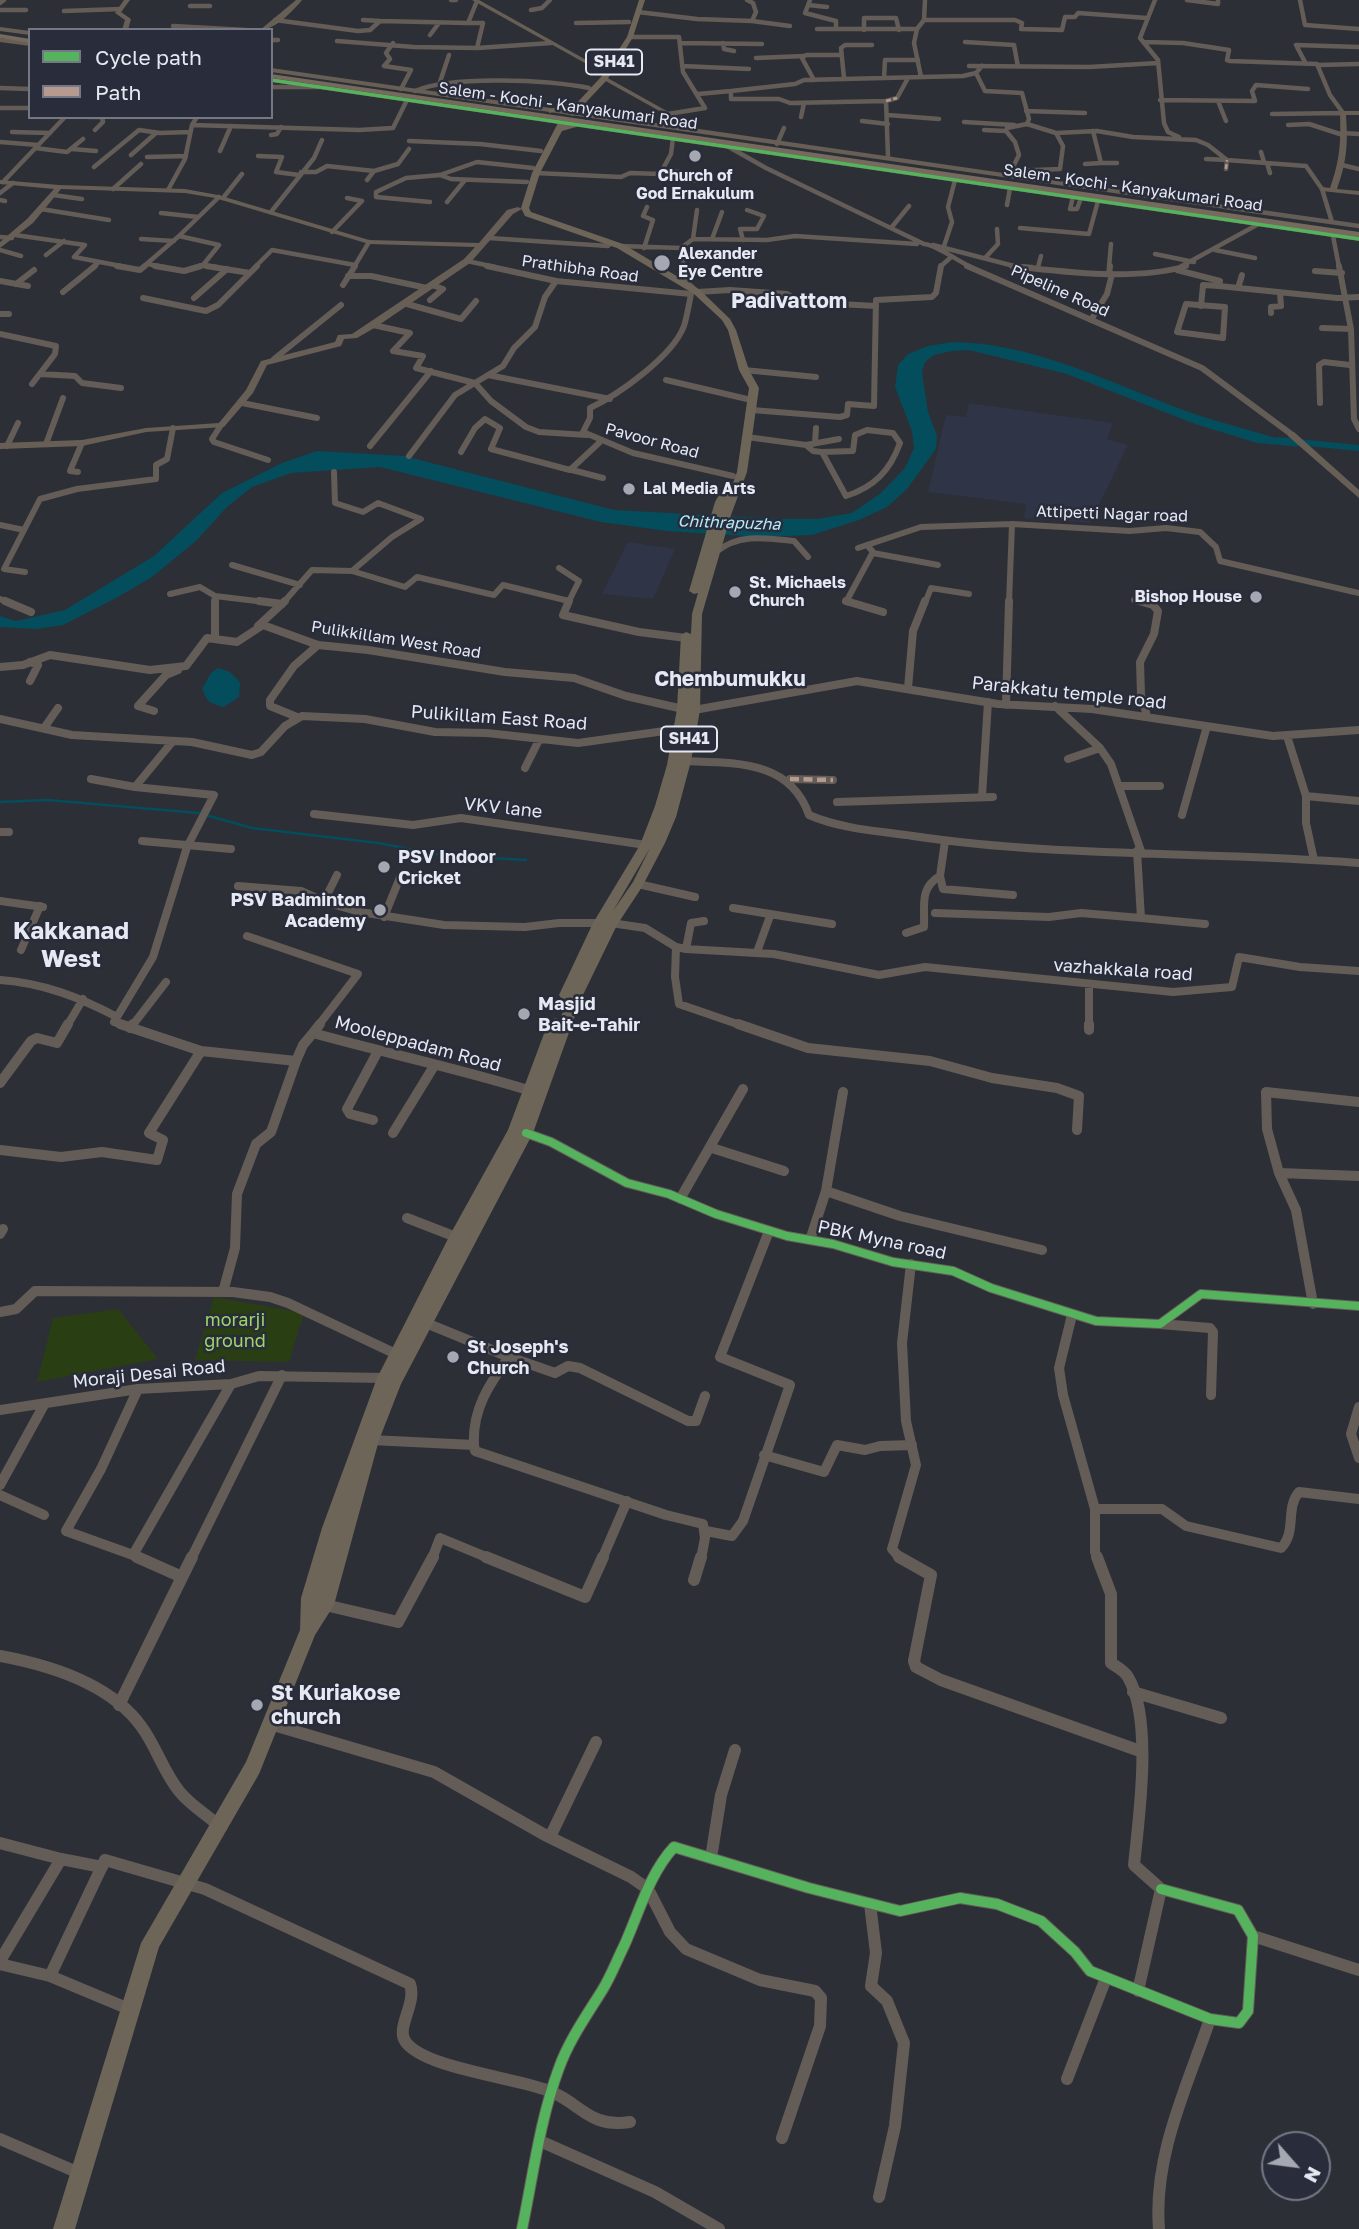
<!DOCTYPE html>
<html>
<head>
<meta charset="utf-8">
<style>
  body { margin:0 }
  #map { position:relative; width:1359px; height:2229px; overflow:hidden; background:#2d2f37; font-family:"Golos Text",sans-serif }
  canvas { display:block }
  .legend { position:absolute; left:28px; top:28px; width:245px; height:91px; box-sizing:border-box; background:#292d3b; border:2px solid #757884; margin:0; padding:9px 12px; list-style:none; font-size:21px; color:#e6e9f2 }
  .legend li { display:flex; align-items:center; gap:14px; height:35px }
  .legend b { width:35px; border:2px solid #757884 }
  .north { position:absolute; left:1261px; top:2131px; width:70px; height:70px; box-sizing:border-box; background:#292d3b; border:2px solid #757884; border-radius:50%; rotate:118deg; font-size:19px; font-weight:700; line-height:28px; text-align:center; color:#e6e9f2 }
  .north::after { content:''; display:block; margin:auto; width:24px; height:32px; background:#a5a8b1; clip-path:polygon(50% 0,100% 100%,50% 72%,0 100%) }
</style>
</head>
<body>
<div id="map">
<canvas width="1359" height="2229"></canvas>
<ul class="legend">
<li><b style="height:9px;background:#56b35d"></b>Cycle path</li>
<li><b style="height:9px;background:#b69a8f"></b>Path</li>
</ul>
<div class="north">N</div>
</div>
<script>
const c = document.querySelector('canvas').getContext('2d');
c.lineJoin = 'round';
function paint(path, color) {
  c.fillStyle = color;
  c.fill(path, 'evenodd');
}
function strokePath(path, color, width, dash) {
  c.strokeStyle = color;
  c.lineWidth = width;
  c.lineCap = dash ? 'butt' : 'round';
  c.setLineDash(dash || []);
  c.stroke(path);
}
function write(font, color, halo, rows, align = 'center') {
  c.font = font + ' "Golos Text",sans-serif';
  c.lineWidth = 5;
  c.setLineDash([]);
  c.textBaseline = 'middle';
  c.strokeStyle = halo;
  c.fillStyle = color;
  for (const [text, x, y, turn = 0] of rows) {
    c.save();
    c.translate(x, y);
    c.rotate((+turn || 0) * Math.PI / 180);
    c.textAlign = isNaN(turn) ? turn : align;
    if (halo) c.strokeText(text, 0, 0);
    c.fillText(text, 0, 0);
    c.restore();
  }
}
paint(new Path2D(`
  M969 403 1113 423 1107 439 1128 445 1090 523 1024 518 1026 504 928 492 946 415 966 417Z
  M628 542 675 549 653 599 602 594Z`), '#2f3446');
paint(new Path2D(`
  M214 1297 304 1313 289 1362 195 1360Z
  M118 1309 158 1359 37 1382 53 1318Z`), '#2a3e14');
paint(new Path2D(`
  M952 342C1035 343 1110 383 1186 411 1225 425 1265 433 1304 447L1257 443 1195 424 1067 374 969 350 952 351 934 355 925 362 922 372 928 412 937 436 936 449 907 489 887 507 859 520 812 535 762 537 667 531 601 522 380 467 291 473 252 487 227 507 196 541 152 577 116 598 63 625 36 629 0 627V616L16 621 65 610 154 556 222 493 282 463 317 451 404 456 614 510 780 519H817L852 513 881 493 905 468 914 448 912 431 895 387 898 365 908 354 928 346Z
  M218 668 230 672 240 682 239 697 224 707C207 702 209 703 202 689L211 673Z`), '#044d5d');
strokePath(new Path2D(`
  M0 802 48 800 198 813 252 828 378 843 440 855 526 860`), '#044d5d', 2.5);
strokePath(new Path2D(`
  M1278 440 1359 448`), '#044d5d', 6);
strokePath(new Path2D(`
  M451 0H456
  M810 0 805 13 836 21V29
  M1155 0 1140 38 1158 60 1164 123 1168 132 1179 137
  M1187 0 1218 4V0
  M1300 0 1305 25 1359 29
  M0 3 4 0
  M808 5 827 7
  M190 6H210
  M0 10H26
  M531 10 542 8 550 0
  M64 11 121 9
  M638 12 697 19 752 21 756 12 753 3 747 0
  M275 20 358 31 370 30 380 21 468 23 477 1
  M363 20 380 21
  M924 20H1015L1022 23 1021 29 1062 30 1065 17H1075L1078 13 1147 18
  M752 21 790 26
  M468 23H483L477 48
  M576 23 629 22
  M173 26 246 30
  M817 29H917L924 20 925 0
  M917 29 914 43 921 77
  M864 30V18H896L899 30
  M430 35 439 23
  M630 37H679L683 72 705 108 668 114
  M271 40H278
  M337 41 414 47 477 48 551 43
  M965 42 1014 45 1018 67
  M1143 42 1183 43 1229 50 1227 60 1230 61 1317 64 1330 95 1343 113
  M393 43 386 53 390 59 384 66 411 70 401 89
  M680 43 762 44
  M723 43 724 49 734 51
  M756 58 804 56
  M1306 64 1296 45 1359 47
  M1318 65 1359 64
  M682 66 749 69
  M969 66 1089 67 1158 63
  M976 73 985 91 1022 93 1029 119 1027 124 1056 133
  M844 78 841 48 845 45H872
  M884 78 885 60H918
  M814 80 802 58 806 55H841
  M440 82 449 55
  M271 87H319
  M0 88 30 89
  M415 91C452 75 548 80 589 88
  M731 91 795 84 804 80 963 76 976 73 982 66
  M698 94 731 91V99H779L790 103 886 101 888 157
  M1160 100 1255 101 1252 91 1256 85 1308 89
  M886 101 897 98 908 78
  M1218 101 1226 121
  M0 108H30
  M1026 111 1085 113
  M1272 114 1343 113
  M888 115 939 119
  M89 117H101
  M801 117 804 103
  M862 121 888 124
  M964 122 1014 125
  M192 125 359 130 393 128 407 100
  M1288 125 1309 124 1343 135
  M95 130 103 122 102 117
  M984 130 1006 131
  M1093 131 1101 163H1117
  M12 132 50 133
  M1342 133 1359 134
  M271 135 277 134 281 127
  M673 138 671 154 660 174 668 178 703 181
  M409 141 480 144 541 151
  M0 142 38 145
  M777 144 784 128
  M727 146 766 168 924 244C937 245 957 261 971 267
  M35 148 67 152 83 139
  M72 149 96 151
  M220 151 231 126
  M1261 152 1264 162
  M131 155 156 133
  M258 156 282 157 276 172 299 175
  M147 157 186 156
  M1206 159 1227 160 1226 169
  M1267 163 1270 173
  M1085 164 1101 163
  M1342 165 1359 169
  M94 167 139 130 160 133 190 132
  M663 170 680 172
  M374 171 398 164 409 149
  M1012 171 1060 169 1063 146 1056 133 1097 131 1133 137 1196 140 1208 145 1227 160 1306 166 1322 189 1332 222
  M301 172H316L327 166 374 171 367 180
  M536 173 621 177 630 173 660 174
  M440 175 451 179 527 182
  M1009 175 1019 155 1015 142 1006 131 1007 128 1027 124
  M3 182 65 117
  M113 189 141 164
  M168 190 185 159 192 125 197 117
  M0 193 13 183
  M53 195 82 199
  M1073 197 1070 209H1077L1081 198
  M223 198 242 174
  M0 200 5 201
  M430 202 376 197V192L406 178 440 175 477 162 533 168
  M447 202 465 180
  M1007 205 1010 188
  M1225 207 1359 226
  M41 209 109 220
  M271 212 314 158 322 140
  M161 213 198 217
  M891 228 909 206
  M1020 228 1089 234 1098 201
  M332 232 362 201 347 198
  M15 235 85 245 74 257 126 267
  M1333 236 1339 267
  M0 237 12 238
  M489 238 608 246 611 243
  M141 239 174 241
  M693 239 697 210
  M712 239 722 212
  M743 240 740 229H757L764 216 747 210
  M933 245 1014 266 1032 267
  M620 246 681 248 693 239 767 240 795 236 917 244
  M944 246 952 222 948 207 955 180
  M644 248 653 220 643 216 647 207
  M681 248 684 267
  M0 250 21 256
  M1215 250 1255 258
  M1155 254 1194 262
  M46 255 64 241
  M985 258 998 244 997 229
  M467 261 495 267
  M147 264 164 267
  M93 267 99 262
  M143 267 179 236
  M196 267 203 265
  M217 267 203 265 219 245 179 236 219 197
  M255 267 272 250 355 265
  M354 267 369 242
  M940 267 950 258
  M1038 267 1041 256
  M1109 267 1111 244
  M1180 267 1264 221`), '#645d57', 4.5);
strokePath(new Path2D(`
  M117 266 140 270 145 266
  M155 266 184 271 201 266
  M206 266 250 273 257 266
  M487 266 556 281 691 294C689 305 687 316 684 326 673 356 618 395 590 408V418L583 432 633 453 733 476
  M684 266 686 282 697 292 730 290 787 294 801 302 876 306
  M967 266 1202 368 1291 434
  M1012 266C1064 272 1137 281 1186 266
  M1339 266 1351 329 1354 419 1359 429
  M1177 270 1220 281 1219 286 1337 298 1359 297
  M1315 271 1342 273
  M1109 274 1110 266
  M348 276H371L427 288
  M0 281 28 286
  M16 284 34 270
  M343 285 355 266
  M1238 288 1242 275
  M63 292 95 266
  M143 298 206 311 218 305 250 273
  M194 298 227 269
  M430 300 443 289 432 285
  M407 304 461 319 476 301
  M1186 304 1225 307 1223 338 1177 332Z
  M1201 306 1203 285 1219 286
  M1271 313V307L1281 306 1280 293
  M0 314H9
  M1091 320 1107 294 1112 274
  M373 325 410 333 393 351 423 356 416 368 475 383 491 401 526 427 539 432 587 435
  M1322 328 1351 329
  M0 334 56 346 55 354 32 384
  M274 359 341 305
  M744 370 816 377
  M40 374 75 376 82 383 121 388
  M488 375 610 399
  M666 380 747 399
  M242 403 317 418
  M1320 403 1319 365 1324 362 1350 365
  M752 410 840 417 847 415 848 404 874 406 876 300 932 297 936 293 941 266
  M221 425 212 439 214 442 268 460
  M867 430 893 433 900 443C890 471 874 487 846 496L822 452 853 451 855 435Z
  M747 437 806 445 813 451 822 452
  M815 443 816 428
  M46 444 63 398
  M806 445 839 439
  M7 446 18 423
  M370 446 431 371
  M461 452 475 428 485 419 500 428 491 449 570 470 600 442
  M409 456 455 395 503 366 514 348 535 327 545 297 556 281
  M572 470 603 478
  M78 472 70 471 82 443
  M1012 524 1130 531 1166 528 1200 532 1216 547 1220 561 1359 593
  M0 525 24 530
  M858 548 921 527 1012 524 1009 603
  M716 552C739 533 766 538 794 541L808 557
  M873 553 938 565
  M232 565 300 585
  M352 571 405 587 417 577 494 595 503 585 569 601 579 581 559 568
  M25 572 4 569 40 499 77 489 156 479V465L167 459 173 428
  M170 594 200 587 215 596V603
  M215 596 273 603
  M0 599 9 603
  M1134 600 1145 603
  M283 603 312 570 352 571 392 537 421 519 378 503 363 512 335 503 334 472
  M850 603 846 602 873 552 867 545
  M925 603 931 588 969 594`), '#645d57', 6);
strokePath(new Path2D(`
  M5 601 31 612
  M215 601V637
  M259 601 282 604
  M569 601 563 615 639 632 686 638
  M846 601 883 612
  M1139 601 1153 605 1158 611 1154 634 1140 662 1141 695 1147 716
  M258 626 285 601
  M30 662 38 665 30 681
  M0 667 23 665 50 655 150 670 186 666 207 638 237 642 263 625 318 645 368 650 505 672 574 678 626 696 683 709
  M908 688 913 631 925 601
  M1006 705 1009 601
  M1055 706 1100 748 1111 764 1141 851
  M694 710 857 681 998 704 1092 709 1273 736 1359 730
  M154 711 138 706 166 675 178 670
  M297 717 270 706V700L294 666 318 645
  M0 719 72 735 192 742 252 755 261 752 285 726 302 716 365 719 435 732 487 733 578 743 679 729
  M44 728 58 708
  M1287 736 1306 796V823L1314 860
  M1068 759 1100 748
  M685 761C735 763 790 760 809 815 841 829 879 831 913 836 1060 858 1211 851 1359 863
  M525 768 539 740
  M91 779 135 787
  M790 779 833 780
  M1121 786H1160
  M982 796 988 702
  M1306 796 1359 801
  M837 802 993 797
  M314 814 413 825 461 818 646 845
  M1182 815 1207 726
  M0 832H9
  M142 841 231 849
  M945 841 940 876 943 889 1013 895
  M1137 851 1141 918 1205 924
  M638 884 695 897
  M238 886 301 891 328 903 360 912 444 925 525 927 559 923H599
  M0 901 43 907
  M324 901 337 875
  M733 908 832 924
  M935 913 1049 917 1081 913 1141 918
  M384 917 401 875
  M611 923 645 928 676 947 686 949 774 954 879 975 925 967 1173 992 1232 987 1239 957 1300 967 1359 971
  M906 933 924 927C925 906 919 888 940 876
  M247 936 358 974 318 1026
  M676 947 675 977 679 1004 743 1026
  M686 949 691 923 704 921
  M21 950 40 906
  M757 952 770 916
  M0 980C43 983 79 997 117 1017L114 1022 126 1026
  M1089 984V1026
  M117 1017 153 957 187 847 214 795 135 787 173 741
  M67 1026 83 999
  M132 1026 166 982`), '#645d57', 8);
strokePath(new Path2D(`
  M120 1024 201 1051 296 1061 303 1045 313 1033C385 1053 457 1068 528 1090
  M738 1024 808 1048 930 1061 992 1078 1057 1088 1079 1096 1077 1130
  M1089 1024V1030
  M130 1028 133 1024
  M313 1033 320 1024
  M0 1083 31 1041 37 1038 57 1043 68 1024
  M373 1120 350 1114 347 1109 378 1051
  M393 1133 434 1066
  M526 1133 551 1142 627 1183 669 1194 716 1214 787 1236 833 1244 893 1262 953 1271 991 1288 1096 1321 1160 1324 1201 1294 1359 1306
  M712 1148 784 1171
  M0 1150 61 1157 102 1152 157 1160 163 1140 149 1133 201 1051
  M1279 1173 1359 1176
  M826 1191 900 1216 1042 1250
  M680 1199 743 1089
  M407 1218 456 1237
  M0 1234 3 1229
  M810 1240 826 1191 843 1092
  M223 1292 235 1248 237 1194 256 1144 271 1132 296 1061
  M1313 1304 1296 1210 1279 1173 1267 1129 1266 1092 1359 1102
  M0 1312 16 1309 35 1291 233 1292 270 1297 288 1303 396 1354
  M1072 1315 1059 1368 1063 1395 1095 1509V1552L1098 1559
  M426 1323 509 1357
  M1160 1324 1210 1328 1213 1332 1211 1395
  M1359 1407 1351 1434 1359 1458
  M0 1410 138 1389 231 1384 259 1376 385 1378
  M371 1440 474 1445 475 1451 666 1515 703 1524 705 1538 701 1559
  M474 1445C472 1410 489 1384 509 1357L555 1373 568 1366 580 1368 688 1421H696L705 1396
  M764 1455 824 1472 837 1445 865 1450 880 1446 912 1445
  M0 1485 45 1403
  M0 1495 44 1515
  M1095 1509H1162L1186 1526 1281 1548C1297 1532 1285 1508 1299 1492L1359 1499
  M706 1531 732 1536 743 1521 790 1385 720 1357 769 1231
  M133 1555 66 1531 101 1469 138 1389
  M141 1559 133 1555 231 1384
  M191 1559 282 1375
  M432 1559 440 1538 491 1559
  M602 1559 627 1501
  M901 1559 892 1549 916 1465 906 1421 902 1343 911 1264`), '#645d57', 10);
strokePath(new Path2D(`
  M137 1557 182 1577
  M486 1557 585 1597 603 1557
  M899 1557 931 1575 914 1661 916 1667 941 1680 1140 1751
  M1097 1557 1111 1594V1663C1117 1667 1124 1670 1128 1677 1153 1720 1139 1816 1134 1865L1161 1889 1138 1991
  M694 1580 701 1557
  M325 1605 398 1622 433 1557
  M0 1656C49 1665 110 1684 141 1726 156 1746 163 1771 179 1791 190 1805 206 1814 219 1826
  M1133 1692 1221 1718
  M119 1705 192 1557
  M270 1724 434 1772 545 1835 631 1877 648 1889 670 1932 686 1949 760 1980 815 1991 821 1998 820 2026 782 2138
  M550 1837 596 1742
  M0 1843 61 1859 0 1961
  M711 1858 721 1795 735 1750
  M61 1859 102 1867
  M870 1904 876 1953 871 1986 887 2001 904 2043 895 2126 879 2197
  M1253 1936 1359 1970
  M0 1964 50 1976 129 2009
  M50 1976 105 1860 205 1889 410 1984C417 2003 396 2027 405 2041 423 2069 521 2078 552 2092 582 2105 590 2128 630 2122
  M1067 2079 1106 1978
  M0 2139 79 2173
  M540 2141 655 2192 719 2229
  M522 2229C533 2176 540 2119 559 2068 569 2040 587 2015 603 1989 611 1976 617 1960 624 1946 639 1913 649 1874 674 1847L809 1888 900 1911 960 1898 997 1904 1041 1921 1075 1952 1090 1971 1210 2019 1239 2023 1248 2011 1253 1936 1238 1910 1161 1889
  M1159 2229C1153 2156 1187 2087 1210 2019`), '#645d57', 12);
paint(new Path2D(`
  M124 0H130L121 12 131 19 128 30H122L125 20 115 13Z
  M296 0H302C293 11 275 30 260 30Z
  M472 0H479L606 71 601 72Z
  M0 27 30 31V35L0 31Z
  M0 38 30 42V46L0 42Z
  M271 68 690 128 602 79 604 76 699 129 1225 205 1229 207 1225 209 271 72Z
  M271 78 1359 237V241L271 82Z
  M1343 111H1359V115H1346C1348 144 1347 161 1337 189L1359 191V195L1322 191 1319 189 1322 187 1330 188C1340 160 1341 143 1340 113Z
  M0 180 59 185 185 189 218 195 369 240 479 243 507 210 518 207 522 209 513 214 470 263 376 327 357 338 344 339 341 346 267 365 253 393 224 427 146 432 82 446 0 449V443L82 440 146 428 219 423 246 390 261 361 335 342 338 335 352 334 464 259 475 247 369 244 215 198 185 193 61 189 33 223 0 248V242L27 219 54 189 0 184Z
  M1288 432H1294L1359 490V498L1288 436Z`), '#675f55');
paint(new Path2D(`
  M639 0H645L633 37 607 80 573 116 566 114 571 108 549 113V109L575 105 601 77 627 37Z
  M559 121H565V124L579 123 583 125 562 131 540 173 529 208 531 212 623 244 700 290 730 319 736 330 749 370 759 388 747 472 731 515 702 614 700 710 691 761 676 817 665 843 642 887 617 925 581 999 533 1133 401 1384 379 1440 334 1605 315 1635 259 1774 159 1947 75 2229H53L141 1943 246 1762 300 1630 301 1598 322 1528 377 1378 451 1233 508 1130 548 1023 555 1018 560 1020 567 1000 561 998 559 995 593 923 640 845 655 806 667 765 677 709 681 635 686 632 691 634 692 614 698 593 694 594 689 591 715 502 726 482 733 483 737 472 749 388 739 370 728 330 722 320 694 294 617 248 525 216 521 208 532 173ZM650 848 633 882 613 911Z`), '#6e6559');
paint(new Path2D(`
  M0 34 30 39V43L0 38Z
  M271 74 1359 232V238L271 78Z`), '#756a5d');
strokePath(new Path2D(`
  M886 101 897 98
  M1226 169 1227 160`), '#b69a8f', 2.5, [5, 2.5]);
strokePath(new Path2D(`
  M790 779 833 780`), '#b69a8f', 4.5, [9, 4.5]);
strokePath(new Path2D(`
  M271 80 1359 239`), '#56b35d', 3.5);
strokePath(new Path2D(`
  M526 1133 551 1142 627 1183 669 1194 716 1214 787 1236 833 1244 893 1262 953 1271 991 1288 1096 1321 1160 1324 1201 1294 1359 1306`), '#56b35d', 8);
strokePath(new Path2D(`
  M522 2229C533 2176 540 2119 559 2068 569 2040 587 2015 603 1989 611 1976 617 1960 624 1946 639 1913 649 1874 674 1847L809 1888 900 1911 960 1898 997 1904 1041 1921 1075 1952 1090 1971 1210 2019 1239 2023 1248 2011 1253 1936 1238 1910 1161 1889`), '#56b35d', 10);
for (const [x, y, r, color] of [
  [695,156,7,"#a5a8b1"],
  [662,263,9,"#a5a8b1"],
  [629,489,7,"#a5a8b1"],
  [735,592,7,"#a5a8b1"],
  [1256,597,7,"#a5a8b1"],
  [384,867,7,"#a5a8b1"],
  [380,910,7,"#a5a8b1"],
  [524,1014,7,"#a5a8b1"],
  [453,1357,7,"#a5a8b1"],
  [257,1705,7,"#a5a8b1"]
]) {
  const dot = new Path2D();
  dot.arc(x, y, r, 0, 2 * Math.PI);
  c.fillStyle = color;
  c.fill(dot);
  strokePath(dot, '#292d3b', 2.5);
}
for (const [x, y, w] of [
  [614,62,56],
  [689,739,56]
]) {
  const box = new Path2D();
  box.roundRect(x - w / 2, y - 12.5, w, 25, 5);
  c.fillStyle = '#292d3b';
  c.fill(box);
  strokePath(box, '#e6e9f2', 2);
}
write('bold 16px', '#e6e9f2', null, [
  ["SH41",614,62],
  ["SH41",689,739]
]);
write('16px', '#e6e9f2', '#292d3b', [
  ["Salem - Kochi - Kanyakumari Road",568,106,8],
  ["Salem - Kochi - Kanyakumari Road",1133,188,8],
  ["Prathibha Road",580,269,8],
  ["Pipeline Road",1060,291,24],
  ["Pavoor Road",652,441,15],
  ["Attipetti Nagar road",1112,514,2],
  ["Pulikkillam West Road",396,640,9]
]);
write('bold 16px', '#e6e9f2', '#292d3b', [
  ["Church of",695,176,"center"],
  ["God Ernakulum",695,194,"center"],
  ["Alexander",678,254],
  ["Eye Centre",678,272],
  ["Lal Media Arts",643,489],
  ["St. Michaels",749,583],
  ["Church",749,601],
  ["Bishop House",1242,597,"right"]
], 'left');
write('italic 16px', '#b4eafc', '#292d3b', [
  ["Chithrapuzha",729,523,2]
]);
write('18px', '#e6e9f2', '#292d3b', [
  ["Parakkatu temple road",1069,693,6],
  ["Pulikillam East Road",499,718,4],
  ["VKV lane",503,808,6],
  ["vazhakkala road",1123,970,4],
  ["Mooleppadam Road",418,1044,15],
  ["PBK Myna road",882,1240,12],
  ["Moraji Desai Road",149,1374,-6]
]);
write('bold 18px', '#e6e9f2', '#292d3b', [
  ["PSV Indoor",398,857],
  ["Cricket",398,878],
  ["PSV Badminton",366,900,"right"],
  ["Academy",366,921,"right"],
  ["Masjid",538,1004],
  ["Bait-e-Tahir",538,1025],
  ["St Joseph's",467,1347],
  ["Church",467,1368]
], 'left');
write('18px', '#9ed568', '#292d3b', [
  ["morarji",235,1320],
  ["ground",235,1341]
]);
write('bold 21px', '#e6e9f2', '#292d3b', [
  ["Padivattom",789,301],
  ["Chembumukku",730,679]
]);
write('bold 21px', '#e6e9f2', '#292d3b', [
  ["St Kuriakose",271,1693],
  ["church",271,1717]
], 'left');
write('bold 24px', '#e6e9f2', '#292d3b', [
  ["Kakkanad",71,931],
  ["West",71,959]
]);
</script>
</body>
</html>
